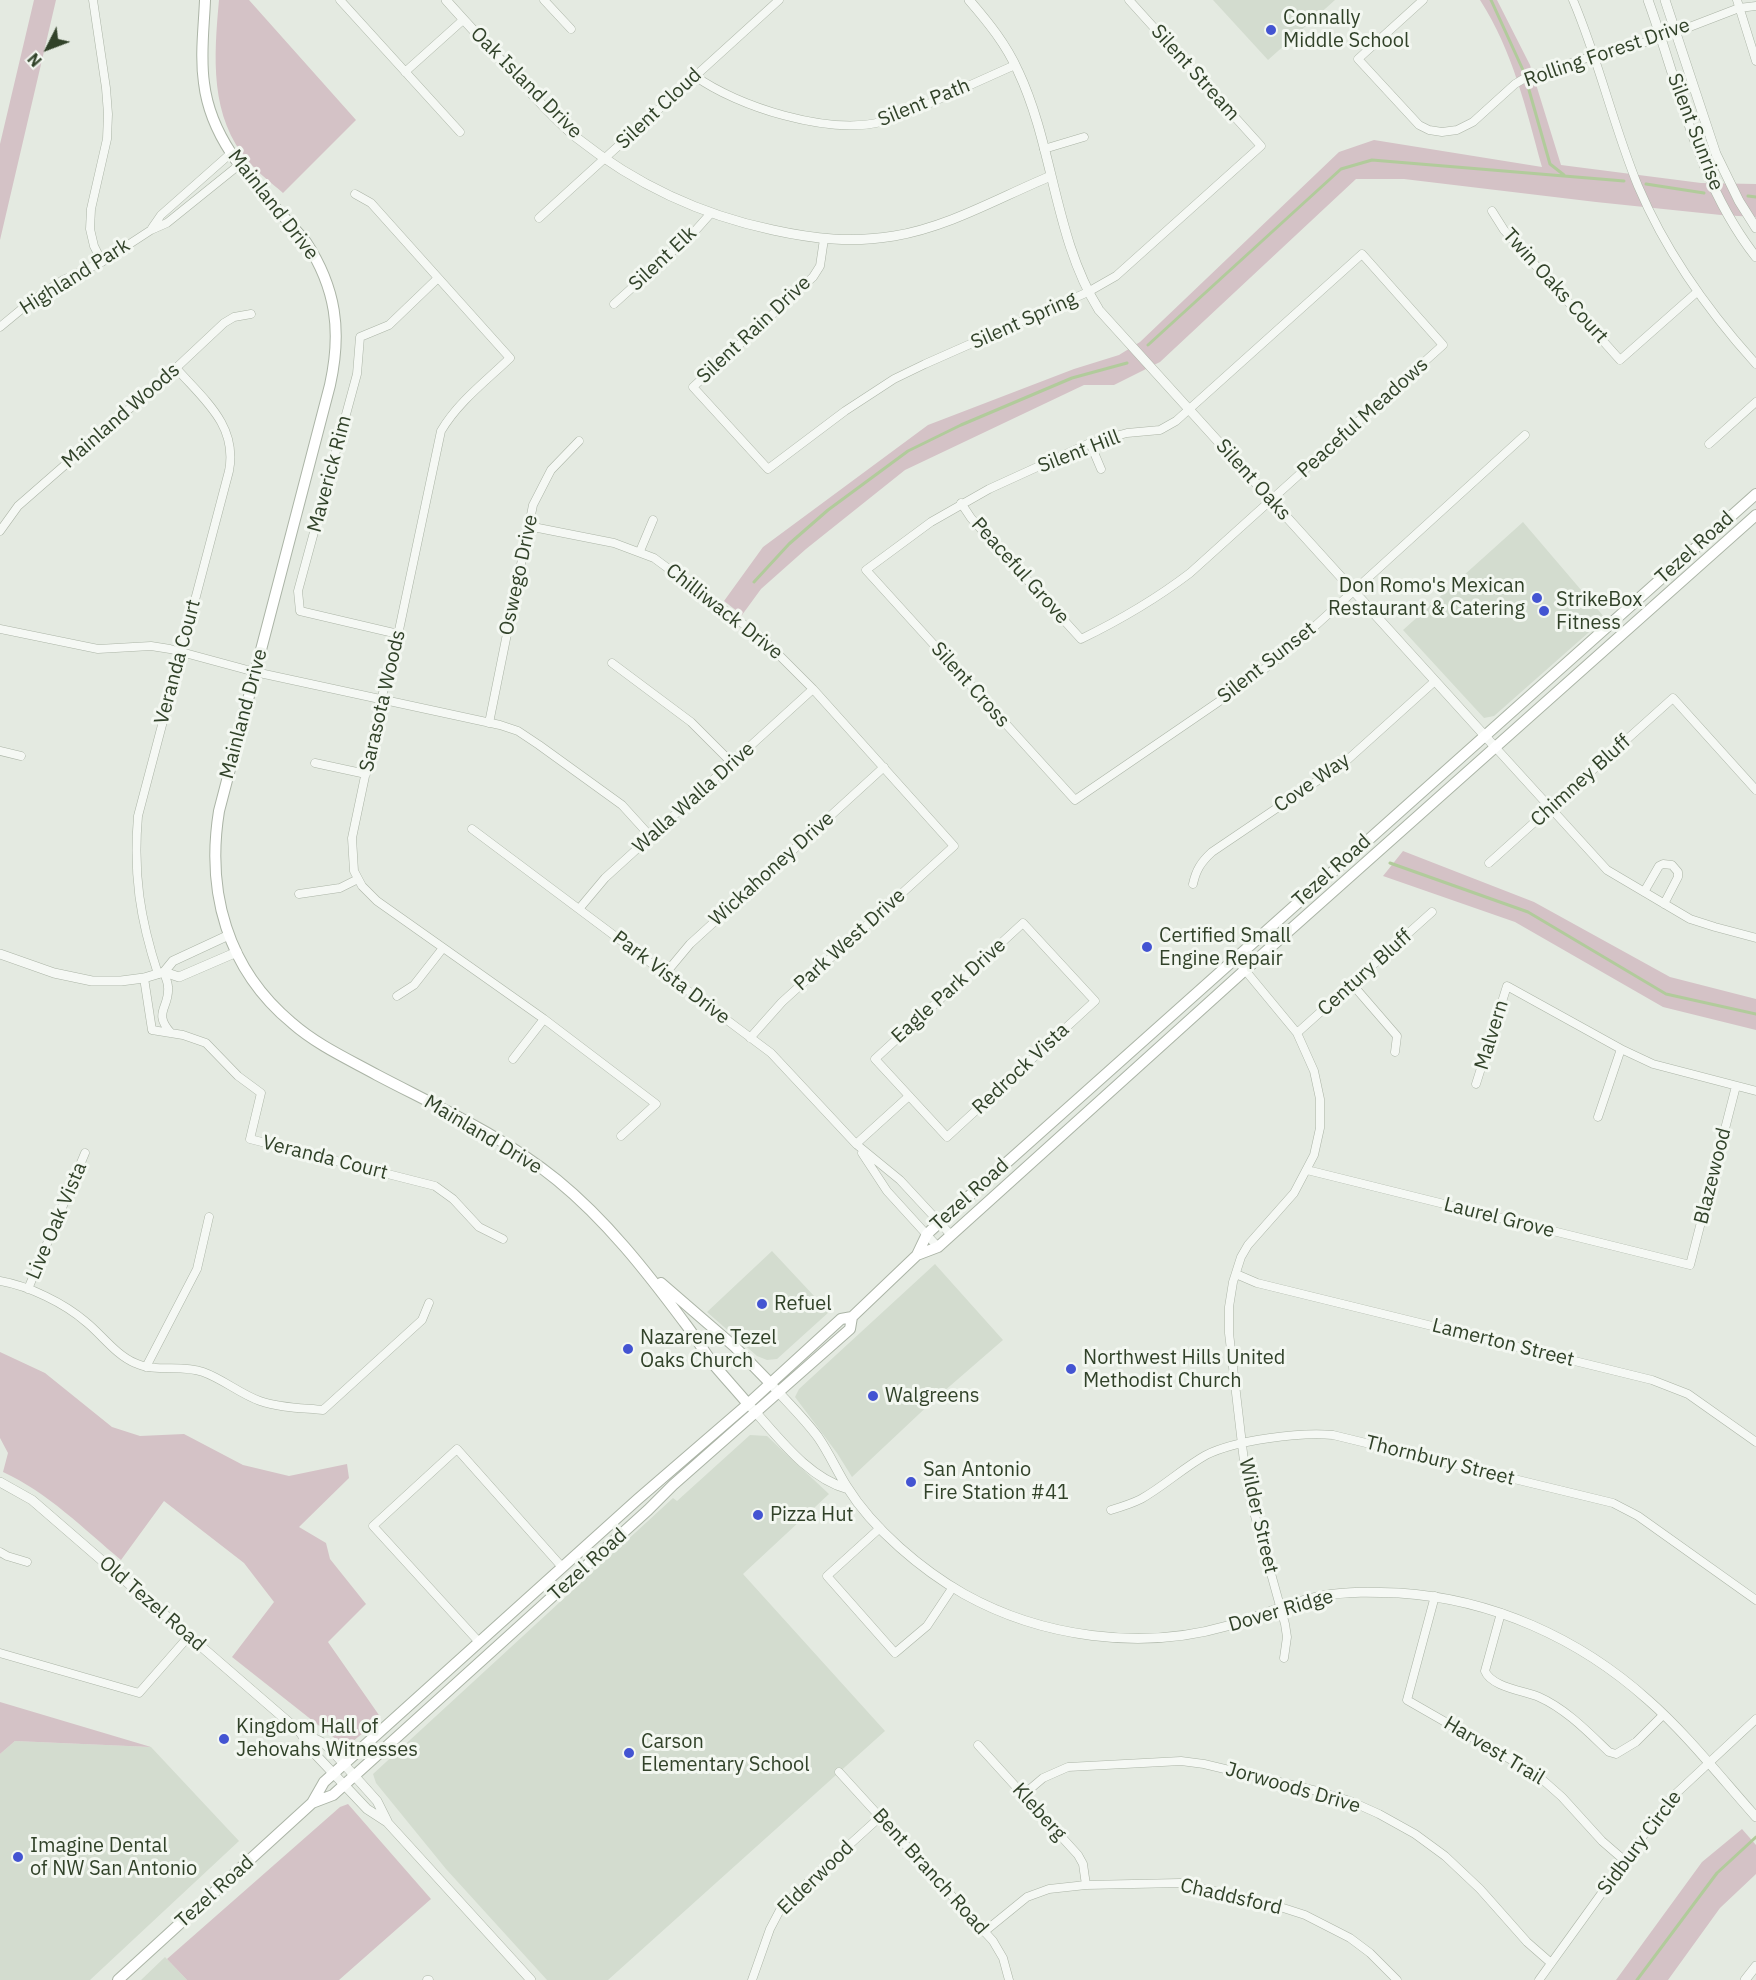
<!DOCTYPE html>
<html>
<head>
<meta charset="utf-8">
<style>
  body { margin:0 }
  #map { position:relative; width:1756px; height:1980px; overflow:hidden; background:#e4eae1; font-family:"IBM Plex Sans",sans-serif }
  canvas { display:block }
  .north { position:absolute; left:18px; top:18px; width:60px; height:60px; -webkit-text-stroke:4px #f3f7f1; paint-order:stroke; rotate:228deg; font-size:16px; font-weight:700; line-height:24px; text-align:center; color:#314229 }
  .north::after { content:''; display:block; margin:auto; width:21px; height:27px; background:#314229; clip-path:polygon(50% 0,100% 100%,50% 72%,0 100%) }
</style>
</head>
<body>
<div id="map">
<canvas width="1756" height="1980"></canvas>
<div class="north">N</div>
</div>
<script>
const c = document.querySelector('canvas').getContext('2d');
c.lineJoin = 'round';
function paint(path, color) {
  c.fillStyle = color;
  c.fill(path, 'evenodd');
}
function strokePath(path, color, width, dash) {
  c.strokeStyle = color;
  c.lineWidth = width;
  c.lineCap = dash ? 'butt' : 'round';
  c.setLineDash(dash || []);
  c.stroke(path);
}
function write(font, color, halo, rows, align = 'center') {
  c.font = font + ' "IBM Plex Sans",sans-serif';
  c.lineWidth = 6;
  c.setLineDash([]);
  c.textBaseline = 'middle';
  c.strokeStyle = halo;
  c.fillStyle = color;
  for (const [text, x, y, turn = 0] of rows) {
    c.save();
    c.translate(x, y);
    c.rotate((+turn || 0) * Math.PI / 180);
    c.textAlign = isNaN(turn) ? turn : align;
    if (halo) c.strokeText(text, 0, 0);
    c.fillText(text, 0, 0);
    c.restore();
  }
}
paint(new Path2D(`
  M1213 0H1335L1268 60Z
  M1523 522 1605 618 1494 716 1484 718 1403 630Z
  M772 1251 829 1312 777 1359 767 1360 757 1356 707 1312Z
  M935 1264 1003 1340 935 1399 852 1477 837 1453 795 1397 799 1389Z
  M750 1435 767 1436 829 1494 743 1574 885 1731 608 1980H547L446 1869 376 1783 373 1774 673 1498 677 1501Z
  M15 1741 151 1747 239 1841 90 1980H0V1754Z
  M165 1957 187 1980H141Z`), '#d3dccf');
paint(new Path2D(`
  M34 0H56L0 240V144Z
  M219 0H249L356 120 283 193C272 183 259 174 249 162 209 117 214 56 219 0Z
  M1480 0H1497L1530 65 1561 165 1701 183 1756 184V217L1721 215 1596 202 1404 179H1356L1160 362 1114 385H1084L905 470 806 549 761 589 742 615 724 601 763 547 928 425 1074 369 1119 355 1140 342 1339 152 1374 140 1542 167C1526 109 1513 51 1480 0Z
  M1403 851 1534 902 1670 977 1756 999V1030L1663 1007 1515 922 1383 876Z
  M0 1352 45 1373 112 1427 140 1436 184 1434 243 1465 289 1476 347 1464 349 1478 299 1527 326 1543 330 1559 366 1604 328 1642 381 1718 346 1747 232 1657 274 1602 244 1563 164 1501 121 1560C84 1529 47 1492 3 1472L8 1453 0 1438Z
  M0 1702 151 1747 15 1741 0 1754Z
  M348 1804 431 1899 339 1980H187L167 1959 340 1807Z
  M1742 1829 1756 1845V1874L1720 1908 1668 1980H1616L1702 1862Z`), '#d4c2c6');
strokePath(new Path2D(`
  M1491 0 1523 70
  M1529 90 1550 164 1564 175
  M1646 184 1704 193
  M1748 196 1756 197
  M1148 345 1341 169 1372 160 1624 181
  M754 582 789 544 828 510 908 451 961 425 1072 378 1127 363
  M1390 863 1528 912 1666 994 1756 1014
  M1637 1980 1717 1873 1756 1837`), '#b1cb9b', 3);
const minor = new Path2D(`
  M93 0 106 88 108 114 107 139 91 209 90 229 94 246 102 262
  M340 0 460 132
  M544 0 571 29
  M1423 0 1358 59 1419 125 1429 130 1442 132 1457 130 1473 122 1515 84 1525 78 1593 56 1661 38 1739 8 1756 6
  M1573 0C1599 61 1613 125 1638 186 1666 252 1708 311 1756 364
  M1737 0 1756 61
  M405 72 463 20
  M695 76C738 107 828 135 881 122 897 119 912 111 928 104 957 91 986 78 1015 65
  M1044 149 1084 137
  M355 194 371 203 510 358C486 381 458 402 441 431L395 649 381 700 352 838 354 871 362 886 377 901 544 1019 656 1104 621 1136
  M1492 211 1504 230 1620 360 1697 292
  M539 218 779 0
  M152 228 161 215 230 154
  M824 239 820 266 813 277 693 387 768 469 845 411 894 379 925 364 1088 292 1116 276 1261 146 1129 0
  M614 304 695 231 711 213
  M0 327 29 303 63 280 102 262 151 230 167 223 239 165
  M1090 443 1101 469
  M1709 444 1756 402
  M961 503 971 518 1081 639C1120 620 1156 599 1190 573L1443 345 1362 254 1176 421 1160 430 1127 433 1090 443 989 489 931 522 866 570 1075 800 1249 681 1292 647 1525 435
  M528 526 614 543 654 558 761 637 813 689 954 846 782 1002 750 1038
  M0 531 18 506 176 368 224 323 234 317 251 314
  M640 551 653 520
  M0 629 98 649 151 646 170 649 255 672 500 725 518 731 539 745 622 805 651 837
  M398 634 300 611 298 591 357 374 360 337 389 325 438 278
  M612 663 691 722 732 763
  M489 723 533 505 551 470 579 441
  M1495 747 1607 870 1690 919 1715 927 1756 938
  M0 751 21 756
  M315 763 366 774
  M472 829 771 1053 856 1144 900 1180 951 1235
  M1489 863 1673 698 1756 790
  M1193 884C1196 870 1201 862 1212 852L1345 762 1435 681
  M1644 892 1659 866 1663 864 1672 865 1678 872V877L1664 904
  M299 894 340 888 358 879
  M579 909 605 878 813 689
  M1023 923 1095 1001 947 1137 875 1059Z
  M1235 958 1297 1033 1314 1071 1320 1099V1128L1314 1155 1294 1193 1248 1245 1241 1257 1233 1282 1229 1307V1333L1247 1487 1285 1624 1287 1637 1284 1658
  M164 972C165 977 168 982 168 987 170 1008 152 1012 171 1033
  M158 974C140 919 133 874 138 816L229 471C238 425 203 399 176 368
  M665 974 690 944 884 767
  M144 978 152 1030 183 1035 206 1043 238 1076 261 1093 250 1139 435 1186 453 1199 479 1227 503 1239
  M1352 984 1397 1036 1395 1052
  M397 996 414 985 443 948
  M1297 1033 1432 912
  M513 1059 544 1019
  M1476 1084 1507 986 1621 1049 1653 1064 1756 1091
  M1598 1117 1621 1049
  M856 1144 909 1096
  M862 1153 887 1191 938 1247
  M1307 1170 1690 1265 1736 1086
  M1236 1274 1257 1283 1652 1380 1688 1394 1756 1442
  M0 1281C29 1286 64 1303 86 1322 102 1335 116 1355 135 1363 156 1373 181 1364 203 1372 223 1379 240 1394 260 1401 280 1408 303 1408 323 1410L422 1320 429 1303
  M28 1289 85 1153
  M146 1367 197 1269 209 1217
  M1111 1510C1121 1507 1131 1504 1141 1499 1164 1486 1183 1468 1206 1455 1236 1440 1300 1432 1333 1435L1613 1503 1638 1516 1756 1600
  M880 1528 827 1576 895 1653 927 1626 953 1587
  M0 1552 7 1556 27 1562
  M1435 1596 1407 1700 1536 1774 1562 1797 1602 1841 1625 1861
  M1501 1613 1485 1671C1491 1687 1525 1691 1539 1697 1566 1709 1588 1732 1609 1752L1616 1754 1636 1742 1663 1715
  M479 1642 373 1526 457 1449 562 1567
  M0 1653 139 1693 189 1636
  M978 1745 1078 1855 1083 1864 1086 1885
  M839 1772 993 1941 1003 1958 1009 1980
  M1023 1795 1043 1778 1068 1767 1181 1761 1204 1764 1317 1791 1350 1801 1379 1814 1415 1834 1445 1856 1480 1889 1527 1942 1551 1963
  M984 1932 1027 1897 1049 1889 1086 1885 1180 1883 1277 1906 1305 1915 1350 1938 1370 1953 1397 1980
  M427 1980H429
  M752 1980 770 1929 780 1910 795 1894 880 1817
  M1539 1980 1669 1800 1756 1719`);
const tertiary = new Path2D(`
  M446 0C469 26 493 51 516 77 536 98 555 120 577 138 635 184 701 215 773 230 814 239 852 243 894 236 949 227 1000 197 1051 176
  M969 0C988 22 1006 44 1018 71 1054 147 1054 238 1099 310L1495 747
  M1648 0C1680 88 1697 182 1756 257
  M1665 0 1716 154 1739 201 1756 228
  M0 954 54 973 92 981H121L144 978 164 972 173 961 229 935
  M164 972 179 977 237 952
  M771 1384C786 1401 804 1418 818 1437 829 1453 837 1471 847 1487 873 1529 922 1570 964 1594 1041 1637 1141 1651 1227 1626 1259 1617 1290 1602 1322 1596 1347 1591 1374 1592 1399 1593 1492 1599 1579 1638 1648 1700 1686 1733 1722 1779 1756 1817
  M751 1407C779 1438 808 1478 848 1489
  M0 1482 32 1500 300 1732 315 1754 367 1809 387 1822 531 1980
  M303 1733 325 1744 334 1753 377 1801 387 1821
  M1745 1980 1756 1966`);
const secondary = new Path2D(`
  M205 0C204 27 200 55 204 83 212 150 265 193 306 242 336 288 342 331 330 385L219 811C206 892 227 969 292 1023 317 1045 348 1059 377 1075 438 1107 503 1136 557 1180 606 1220 646 1271 684 1322 695 1336 704 1352 715 1366 726 1379 737 1391 748 1404
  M917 1255 927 1234 939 1223 1756 494
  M661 1283 735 1347 771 1384
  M312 1803 333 1795 648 1510 673 1485 850 1329 852 1317
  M118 1980 312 1803 324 1782 638 1499 748 1404 841 1319 852 1317 917 1255 938 1247 1245 970 1756 515`);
strokePath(minor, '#abb4a6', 9);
strokePath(tertiary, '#abb4a6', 10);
strokePath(secondary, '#abb4a6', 12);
strokePath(minor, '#f5f8f4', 8);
strokePath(tertiary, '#f5f8f4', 9);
strokePath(secondary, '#fff', 10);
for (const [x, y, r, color] of [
  [1271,30,6,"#4354d2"],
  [1537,598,6,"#4354d2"],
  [1544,611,6,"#4354d2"],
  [1147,947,6,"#4354d2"],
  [762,1304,6,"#4354d2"],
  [628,1349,6,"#4354d2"],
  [1071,1369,6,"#4354d2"],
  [873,1396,6,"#4354d2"],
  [911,1482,6,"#4354d2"],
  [758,1515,6,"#4354d2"],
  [224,1739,6,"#4354d2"],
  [629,1753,6,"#4354d2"],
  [18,1857,6,"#4354d2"]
]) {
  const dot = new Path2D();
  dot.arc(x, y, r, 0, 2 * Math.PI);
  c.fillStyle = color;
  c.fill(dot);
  strokePath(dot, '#f3f7f1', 2);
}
write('20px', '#314229', '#f3f7f1', [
  ["Connally",1283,18],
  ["Middle School",1283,41],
  ["Don Romo's Mexican",1525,586,"right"],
  ["Restaurant & Catering",1525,609,"right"],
  ["StrikeBox",1556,600],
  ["Fitness",1556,623],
  ["Certified Small",1159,936],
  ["Engine Repair",1159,959],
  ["Refuel",774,1304],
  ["Nazarene Tezel",640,1338],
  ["Oaks Church",640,1361],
  ["Northwest Hills United",1083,1358],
  ["Methodist Church",1083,1381],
  ["Walgreens",885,1396],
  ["San Antonio",923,1470],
  ["Fire Station #41",923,1493],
  ["Pizza Hut",770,1515],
  ["Kingdom Hall of",236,1727],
  ["Jehovahs Witnesses",236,1750],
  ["Carson",641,1742],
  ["Elementary School",641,1765],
  ["Imagine Dental",30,1846],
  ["of NW San Antonio",30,1869]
], 'left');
write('20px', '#314229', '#f3f7f1', [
  ["Rolling Forest Drive",1607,53,-19],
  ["Silent Stream",1195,73,48],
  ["Oak Island Drive",526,83,45],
  ["Silent Path",924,103,-22],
  ["Silent Cloud",659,109,-43],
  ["Silent Sunrise",1695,132,69],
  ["Mainland Drive",273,205,52],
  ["Silent Elk",663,259,-43],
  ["Highland Park",75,277,-32],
  ["Twin Oaks Court",1555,286,48],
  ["Silent Spring",1024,321,-24],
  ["Silent Rain Drive",754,330,-43],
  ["Mainland Woods",121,416,-41],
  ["Peaceful Meadows",1363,418,-42],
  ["Silent Hill",1079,452,-21],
  ["Maverick Rim",330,474,-75],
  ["Silent Oaks",1253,480,48],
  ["Tezel Road",1695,548,-42],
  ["Peaceful Grove",1020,571,48],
  ["Oswego Drive",519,575,-78],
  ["Chilliwack Drive",724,612,38],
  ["Veranda Court",178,662,-75],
  ["Silent Sunset",1267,663,-38],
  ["Silent Cross",970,685,48],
  ["Sarasota Woods",383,701,-77],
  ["Mainland Drive",244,714,-75],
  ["Chimney Bluff",1581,781,-42],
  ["Cove Way",1312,783,-35],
  ["Walla Walla Drive",694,798,-42],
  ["Wickahoney Drive",772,869,-42],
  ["Tezel Road",1332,871,-42],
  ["Park West Drive",850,940,-42],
  ["Century Bluff",1365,973,-42],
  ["Park Vista Drive",671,978,37],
  ["Eagle Park Drive",949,991,-42],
  ["Malvern",1492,1035,-73],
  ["Redrock Vista",1021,1069,-43],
  ["Mainland Drive",483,1135,31],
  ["Veranda Court",325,1158,14],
  ["Blazewood",1713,1176,-76],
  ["Tezel Road",970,1195,-42],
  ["Laurel Grove",1499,1218,14],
  ["Live Oak Vista",57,1221,-67],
  ["Lamerton Street",1503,1343,14],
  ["Thornbury Street",1440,1461,14],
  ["Wilder Street",1258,1516,77],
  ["Tezel Road",588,1565,-42],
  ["Old Tezel Road",152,1604,41],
  ["Dover Ridge",1281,1611,-16],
  ["Harvest Trail",1494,1751,31],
  ["Jorwoods Drive",1293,1788,16],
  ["Kleberg",1039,1812,48],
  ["Sidbury Circle",1640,1843,-53],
  ["Bent Branch Road",930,1872,48],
  ["Elderwood",816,1878,-44],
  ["Tezel Road",215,1892,-42],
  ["Chaddsford",1231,1897,13]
]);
</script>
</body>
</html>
